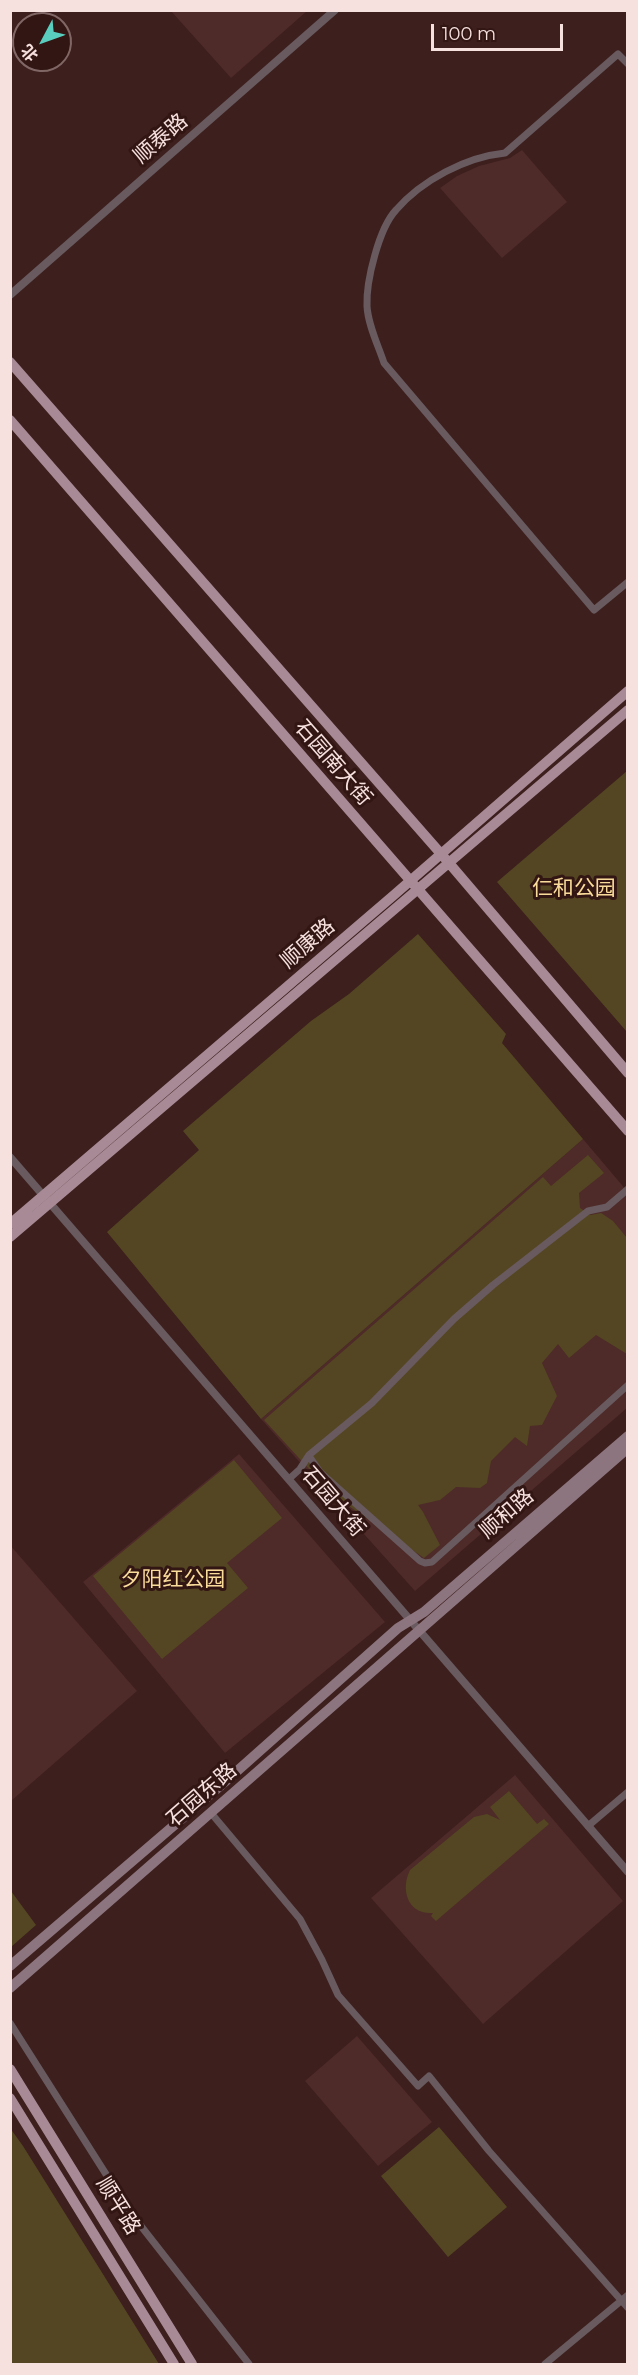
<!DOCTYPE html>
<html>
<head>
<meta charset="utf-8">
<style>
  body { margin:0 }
  #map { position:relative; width:638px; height:2375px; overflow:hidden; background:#3d1f1e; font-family:Montserrat,"Noto Sans SC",sans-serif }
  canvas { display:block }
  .frame { position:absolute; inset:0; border:12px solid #f6e1df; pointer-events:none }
  .north { position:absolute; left:12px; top:12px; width:60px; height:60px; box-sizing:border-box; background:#321614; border:2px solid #806765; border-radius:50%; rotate:229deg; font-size:16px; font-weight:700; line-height:24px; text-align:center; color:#f6e1df }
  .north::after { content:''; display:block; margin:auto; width:21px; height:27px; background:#59cebe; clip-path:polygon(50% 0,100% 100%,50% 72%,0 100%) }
  .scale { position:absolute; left:431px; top:24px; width:132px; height:27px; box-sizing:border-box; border:3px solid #f6e1df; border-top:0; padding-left:8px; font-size:18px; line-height:21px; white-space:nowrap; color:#f6e1df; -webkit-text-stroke:4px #321614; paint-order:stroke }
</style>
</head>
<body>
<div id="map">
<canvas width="638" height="2375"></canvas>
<div class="frame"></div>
<div class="north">北</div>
<div class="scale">100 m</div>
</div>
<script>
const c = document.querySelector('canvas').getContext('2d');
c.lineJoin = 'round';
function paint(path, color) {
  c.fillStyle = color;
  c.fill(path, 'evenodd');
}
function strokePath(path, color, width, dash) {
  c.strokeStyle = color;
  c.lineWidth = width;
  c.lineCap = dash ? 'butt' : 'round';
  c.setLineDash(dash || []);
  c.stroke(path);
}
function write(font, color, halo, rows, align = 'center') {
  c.font = font + ' Montserrat,"Noto Sans SC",sans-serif';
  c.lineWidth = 6;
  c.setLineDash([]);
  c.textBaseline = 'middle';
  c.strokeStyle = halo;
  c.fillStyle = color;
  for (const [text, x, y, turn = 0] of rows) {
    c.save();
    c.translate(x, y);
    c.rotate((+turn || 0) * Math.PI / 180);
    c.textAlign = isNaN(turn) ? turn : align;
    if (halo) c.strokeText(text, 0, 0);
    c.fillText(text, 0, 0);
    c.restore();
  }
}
paint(new Path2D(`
  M171 11H307L231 78Z
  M522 150 567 202 502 258 440 188 457 176 479 166 510 158Z
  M583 1139 627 1191V1408L415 1591 261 1419Z
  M239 1454 385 1622 225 1753 83 1582Z
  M10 1545 137 1691 11 1801H10Z
  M515 1775 623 1901 483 2024 371 1898Z
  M357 2036 432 2122 378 2166 305 2081Z`), '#4e2a29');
paint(new Path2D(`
  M627 771V1032L497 882Z
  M418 934 506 1034 502 1043 583 1139 261 1419 107 1232 199 1150 183 1131 311 1021 349 994Z
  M588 1155 604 1173 579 1193 580 1208 591 1215 601 1213 613 1221 627 1238V1354L596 1335 569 1358 558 1344 542 1363 557 1396 542 1425 530 1426 527 1446 515 1437 491 1461 487 1483 480 1488 456 1487 440 1500 418 1505 423 1512 440 1545 424 1558 333 1495 264 1420 543 1177 551 1186Z
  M234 1460 282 1518 227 1563 248 1588 162 1659 93 1576Z
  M509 1791 537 1824 544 1819 549 1824 436 1921 431 1916 433 1913C408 1915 400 1890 410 1870L474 1817 487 1814 500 1820 490 1807Z
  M11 1891 36 1925 11 1947H10Z
  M439 2127 507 2207 448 2257 381 2176Z
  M10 2128 23 2146 159 2364H11Z`), '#544622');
strokePath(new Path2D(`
  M628 64 618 54 505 153C466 157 422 180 396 210 379 228 366 281 367 306 368 325 378 345 384 363L594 610 628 582
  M309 1456 320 1472 420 1561 425 1563 432 1562 628 1385
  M289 1479 300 1469 309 1455 372 1403 454 1319 493 1285 588 1211 607 1207 628 1189
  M211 1813 300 1919 322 1960 338 1995 418 2086 429 2076 489 2151 628 2308
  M588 1826 628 1792
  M10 2023 130 2212 249 2364
  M545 2364 628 2295`), '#685a5f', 7);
strokePath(new Path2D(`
  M10 295 335 10
  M10 1157 628 1872`), '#685a5f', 8);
strokePath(new Path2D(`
  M10 1966 227 1780 398 1628 424 1612 628 1436
  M10 1988 628 1448`), '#8c757e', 10);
strokePath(new Path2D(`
  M10 362 449 863 628 1073
  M10 420 628 1131
  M10 1224 394 895 628 691
  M10 1237 628 710
  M10 2069 192 2364
  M10 2098 174 2364`), '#a78a95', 10);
write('21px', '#f6e1df', '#321614', [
  ["顺泰路",161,139,-41],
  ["石园南大街",333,763,49],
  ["顺康路",308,944,-41],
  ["石园大街",333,1502,49],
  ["顺和路",507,1514,-41],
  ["石园东路",202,1795,-41],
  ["顺平路",118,2206,58]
]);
write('21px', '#f9dc99', '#321614', [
  ["仁和公园",574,889],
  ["夕阳红公园",173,1580]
]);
</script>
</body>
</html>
